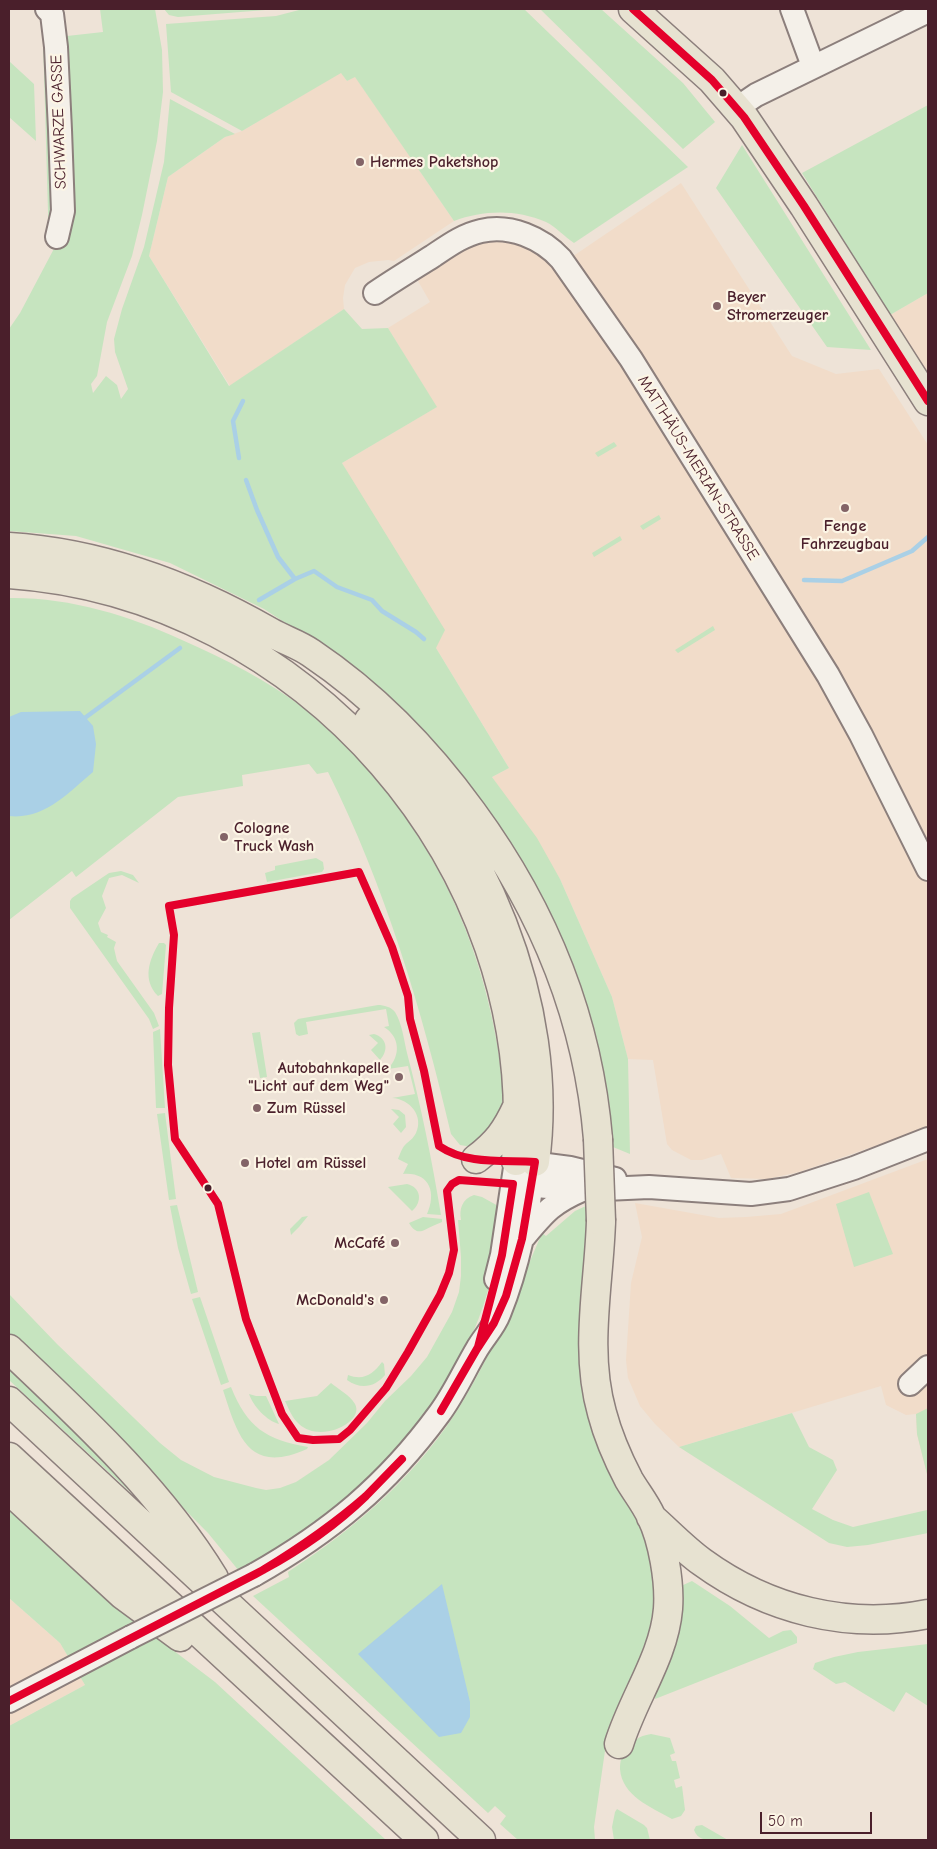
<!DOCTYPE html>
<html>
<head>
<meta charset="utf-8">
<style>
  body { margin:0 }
  #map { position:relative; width:937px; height:1849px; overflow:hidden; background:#eee3d7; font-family:"Comic Neue",sans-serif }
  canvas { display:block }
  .frame { position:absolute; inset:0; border:10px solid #4a1f2b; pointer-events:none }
  .scale { position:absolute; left:760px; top:1812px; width:112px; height:22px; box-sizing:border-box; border:2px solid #4a1f2b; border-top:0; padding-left:6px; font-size:15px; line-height:18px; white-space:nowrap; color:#4a1f2b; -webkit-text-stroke:4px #fcf5e5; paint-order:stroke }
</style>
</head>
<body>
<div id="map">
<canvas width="937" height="1849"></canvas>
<div class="frame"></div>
<div class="scale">50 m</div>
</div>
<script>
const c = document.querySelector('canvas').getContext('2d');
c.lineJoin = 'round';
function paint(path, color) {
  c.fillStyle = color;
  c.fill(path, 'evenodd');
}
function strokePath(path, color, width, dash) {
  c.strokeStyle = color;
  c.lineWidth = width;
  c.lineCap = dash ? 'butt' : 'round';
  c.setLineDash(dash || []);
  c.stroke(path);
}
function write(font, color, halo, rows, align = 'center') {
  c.font = font + ' "Comic Neue",sans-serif';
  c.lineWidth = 4.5;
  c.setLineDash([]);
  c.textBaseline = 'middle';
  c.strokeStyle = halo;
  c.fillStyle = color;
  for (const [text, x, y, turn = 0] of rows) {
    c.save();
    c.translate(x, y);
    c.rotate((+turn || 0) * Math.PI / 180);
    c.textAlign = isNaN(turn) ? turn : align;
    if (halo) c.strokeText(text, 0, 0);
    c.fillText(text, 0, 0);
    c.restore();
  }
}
paint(new Path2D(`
  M341 72 347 81 355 76 454 221 394 261 388 260 369 262 355 268 345 285 343 298 344 309 230 386 149 256 168 177 225 137 242 131Z
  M681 183 792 356 836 374 879 369 928 445V1128L799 1172 767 1179 731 1178 721 1154 702 1160H691L672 1150 667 1144 653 1060 628 1059 612 997 560 879 492 777 509 768 436 648 342 463 436 407 388 328 430 302 418 281 422 276 461 251 491 240 530 247 557 267Z
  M928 293V378L890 315Z
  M928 1159V1478L917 1434 916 1414 906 1415 886 1405 881 1386 679 1447 655 1424 640 1406 628 1378 626 1360 631 1283 642 1237 635 1203 719 1218 746 1217 781 1214Z
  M9 1598 60 1643 85 1685 9 1726Z`), '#f1dcc9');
paint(new Path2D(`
  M100 9H155L162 50 163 92 157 141 142 215 132 256 107 322 97 376 91 384 93 393 106 376 117 385 121 399 128 389 115 352 114 339 122 309 144 247 164 162 170 99 235 134 225 137 168 177 149 256 229 386 344 309 362 329 388 328 437 407 342 463 445 630 436 648 509 768 492 777 537 838 560 879 612 997 628 1059 630 1154 613 1147 599 1061 559 940 327 650 264 609 170 563 76 536 9 531V329L20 313 57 243 58 37 103 32Z
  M164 9H278L178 17 169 15Z
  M303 9H524L688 167 574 243C565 237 556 227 546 222 516 209 483 210 454 221L355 77 347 81 341 73 242 131 171 92 166 24 276 16Z
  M540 9H601L683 83 715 122 683 149Z
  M50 37 57 220 49 247 43 38Z
  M9 61 34 84 36 141 9 117Z
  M928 105V293L890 315 802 173Z
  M742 145 871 350 827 347 716 188Z
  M614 442 617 446 598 457 595 453Z
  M659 515 661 519 643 530 640 526Z
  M620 536 622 540 594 557 592 553Z
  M9 598C68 597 128 615 182 640 225 659 267 680 305 709 315 717 323 726 333 734 411 807 465 901 489 1005 495 1029 508 1094 500 1116 497 1124 479 1140 472 1147L460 1145 451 1134C422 1010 385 886 328 772L317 774 309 764 242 775 243 786 178 797 76 877 72 871 9 920Z
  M713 626 715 630 678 653 675 650Z
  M316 858 323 862 324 869 322 872 267 882 265 873 275 870V866Z
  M121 871 133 875 139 883 122 875 109 878 102 896 106 908 98 923 101 932 108 935 107 937 116 942 114 948 117 961 154 1013 159 1026 153 1029 149 1019 70 908V901L72 898 109 873Z
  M159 943H164L166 945 162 994 158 996C142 980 149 960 159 943Z
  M378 1005C384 1005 391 1007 395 1012 402 1023 404 1040 407 1053 421 1106 432 1160 441 1215L427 1214C437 1192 429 1172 403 1174L408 1164 398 1159C400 1154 402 1148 405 1145 409 1141 413 1139 416 1133 424 1116 410 1099 392 1098L415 1094 408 1066 388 1069C401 1055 400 1037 384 1027L389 1026 386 1009 306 1022 308 1034 299 1036 296 1034 294 1023 298 1019Z
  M160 1029 165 1108H156L153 1032Z
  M260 1032 267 1077 260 1078 252 1033Z
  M374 1034C387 1038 389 1050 380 1060L371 1050 378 1043 369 1035Z
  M391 1109 399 1110 405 1115 406 1127 401 1133 393 1124 399 1117Z
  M165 1113 176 1199 169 1200 157 1114Z
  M407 1184C421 1187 423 1202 412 1211L388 1187Z
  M869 1192 893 1254 854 1267 836 1204Z
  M474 1195 482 1197 500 1207C497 1230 496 1256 491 1279 473 1353 429 1418 376 1471 367 1480 359 1490 349 1498 315 1527 277 1550 239 1571L208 1533 9 1333V1294L57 1344 160 1443 181 1460 214 1477 256 1488 266 1490 280 1488 296 1482 329 1460 367 1423 385 1401 411 1376 427 1357 452 1312 459 1292 461 1276V1257L458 1220H461C459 1209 462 1199 474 1195Z
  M177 1205 198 1292 191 1294 178 1248 170 1206Z
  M588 1205 584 1303 646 1536 654 1570 655 1604 653 1621 648 1643 639 1666 614 1717 607 1737 594 1827 595 1840H518L500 1824 506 1816 495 1806 488 1813 253 1596 289 1577 288 1572C358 1526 419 1474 463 1401 495 1348 518 1289 542 1233L546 1236 575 1211Z
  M308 1216 299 1227 291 1235 290 1229 302 1217Z
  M423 1217 442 1219V1222C440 1223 437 1224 435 1225 424 1229 418 1238 409 1223Z
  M200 1297 229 1382 221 1385 192 1299Z
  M382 1362 384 1364 385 1375C375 1387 361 1390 347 1380L348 1375C364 1381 373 1374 382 1362Z
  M9 1366 75 1428 155 1515 9 1380Z
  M331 1383C338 1389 350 1395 355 1404 365 1422 320 1444 299 1424 292 1418 289 1409 285 1401L317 1396Z
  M231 1387C247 1427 266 1440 308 1447L307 1449C249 1475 238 1437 223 1390Z
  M249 1394 256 1396H266L279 1424C267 1421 253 1406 249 1394Z
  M928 1408V1478L917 1434 916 1414Z
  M792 1413 809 1447 833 1460 837 1470 812 1509 833 1520 853 1527 927 1510 928 1515V1533L868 1545 847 1547 829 1543 679 1447Z
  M9 1508 128 1616 215 1682 386 1840H9V1726L85 1685 60 1643 9 1598Z
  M692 1581 730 1606 769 1638 783 1631 791 1630 797 1637V1643L655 1699V1693L668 1659 681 1586Z
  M928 1644V1706L906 1692 894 1712 845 1682 836 1684 813 1669 815 1663 834 1657 858 1652Z
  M651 1734 670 1738 675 1753 670 1755 672 1761H676L680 1778 674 1780 676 1788 682 1786 685 1810 681 1816 672 1819C651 1807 622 1796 620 1769 620 1762 621 1756 626 1751 633 1741 638 1736 651 1734Z
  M617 1809 644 1825 647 1828 650 1840H614L612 1827 615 1812Z
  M702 1825 728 1840C716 1840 699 1844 694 1830L696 1826Z`), '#c6e4bf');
paint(new Path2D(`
  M80 711 93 726 96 744 93 772C68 793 44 820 9 816V717L21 712Z
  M442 1584 470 1702V1717L461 1733 439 1737 358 1654Z`), '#aad0e6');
strokePath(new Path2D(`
  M239 458 233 421 243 401
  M246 480 257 510 278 557 295 579
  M804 580 842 581 912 551 928 537
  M259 600 295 579 314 571 337 587 372 600 382 611 416 632 424 639
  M82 720 180 648`), '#aad0e6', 4.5);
const minor = new Path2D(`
  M47 9 52 14 56 47 60 130 63 211 57 237
  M792 9 813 66
  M737 108 756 95 928 11
  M375 293C394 280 414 268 433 256 448 246 463 235 481 231 510 224 542 238 561 259L631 359 828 675 861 735 928 869
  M513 1184 583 1190 649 1187 751 1194 789 1189 854 1168 928 1139
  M524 1237C545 1212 552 1203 582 1190
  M496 1279 502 1255 516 1161 570 1168 615 1179
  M910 1384 928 1367
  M254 1575C330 1532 387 1485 439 1414 454 1394 464 1371 477 1349 484 1337 494 1327 499 1314 519 1265 528 1214 535 1162
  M9 1701 131 1637`);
const major = new Path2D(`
  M633 9 712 80 744 117 804 206 928 401`);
const highway = new Path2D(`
  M9 547C102 553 190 586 270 632 284 640 298 644 311 653 375 696 427 750 472 812 543 909 588 1018 598 1139
  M9 574C303 594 542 865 516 1161
  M369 720C482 831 556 1003 535 1162
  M476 1159C497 1143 506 1131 517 1107
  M601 1221C599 1285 584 1350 602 1413 608 1436 618 1459 629 1480 636 1492 645 1503 651 1516 663 1540 670 1582 668 1609 664 1657 633 1698 619 1744
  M9 1349C84 1420 160 1490 214 1578
  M9 1401 481 1840
  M9 1457 424 1840
  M9 1490 123 1595 180 1637
  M651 1517C668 1532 684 1549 702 1562 768 1610 848 1630 928 1614`);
strokePath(minor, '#8c7f7c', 26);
strokePath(major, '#8c7f7c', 31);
strokePath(highway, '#8c7f7c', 31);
strokePath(minor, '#f4f0e9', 22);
strokePath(major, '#e7e2d1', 28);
strokePath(highway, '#e7e2d1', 28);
const minorBridge = new Path2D(`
  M131 1637 254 1575`);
const highwayBridge = new Path2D(`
  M598 1139 601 1221`);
strokePath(minorBridge, '#8c7f7c', 26, []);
strokePath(highwayBridge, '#8c7f7c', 31, []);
strokePath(minorBridge, '#f4f0e9', 22);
strokePath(highwayBridge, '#e7e2d1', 28);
strokePath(new Path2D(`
  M633 9 712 80 744 117 804 206 928 401
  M359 872 392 947 408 996 410 1019 424 1071 439 1146C467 1165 503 1160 535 1162L522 1239 506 1296 494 1323 477 1349 441 1411 478 1347 502 1255 513 1184 459 1180 452 1184 447 1191 454 1250 449 1273 440 1295 408 1352 386 1388 350 1430 339 1439 313 1440 298 1438 282 1414 246 1319 218 1204 175 1139 168 1065 169 1008 174 935 169 906Z
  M366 1496 402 1459
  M366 1496 402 1459
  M263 1570 254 1575 9 1701Z
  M263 1570C299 1548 334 1524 366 1496
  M263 1570C300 1550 336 1525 366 1496`), '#e4002b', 8);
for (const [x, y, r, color] of [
  [723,93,4.5,"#4a1f2b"],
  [360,162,5,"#836467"],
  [717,306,5,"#836467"],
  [845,508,5,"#836467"],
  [224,837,5,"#836467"],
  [399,1077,5,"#836467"],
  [257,1108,5,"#836467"],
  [245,1163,5,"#836467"],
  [208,1188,4.5,"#4a1f2b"],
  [395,1243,5,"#836467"],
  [384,1300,5,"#836467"]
]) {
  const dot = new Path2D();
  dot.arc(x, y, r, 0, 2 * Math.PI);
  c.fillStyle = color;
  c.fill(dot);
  strokePath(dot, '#fcf5e5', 2);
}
write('16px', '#4a1f2b', '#fcf5e5', [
  ["SCHWARZE GASSE",59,122,-92],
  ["MATTHÄUS-MERIAN-STRASSE",698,468,58]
]);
write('bold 16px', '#4a1f2b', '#fcf5e5', [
  ["Hermes Paketshop",370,162],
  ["Beyer",727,297],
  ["Stromerzeuger",727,315],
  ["Fenge",845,526,"center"],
  ["Fahrzeugbau",845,544,"center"],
  ["Cologne",234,828],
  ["Truck Wash",234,846],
  ["Autobahnkapelle",389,1068,"right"],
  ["\"Licht auf dem Weg\"",389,1086,"right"],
  ["Zum Rüssel",267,1108],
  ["Hotel am Rüssel",255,1163],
  ["McCafé",385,1243,"right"],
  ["McDonald's",374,1300,"right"]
], 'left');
</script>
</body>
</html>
